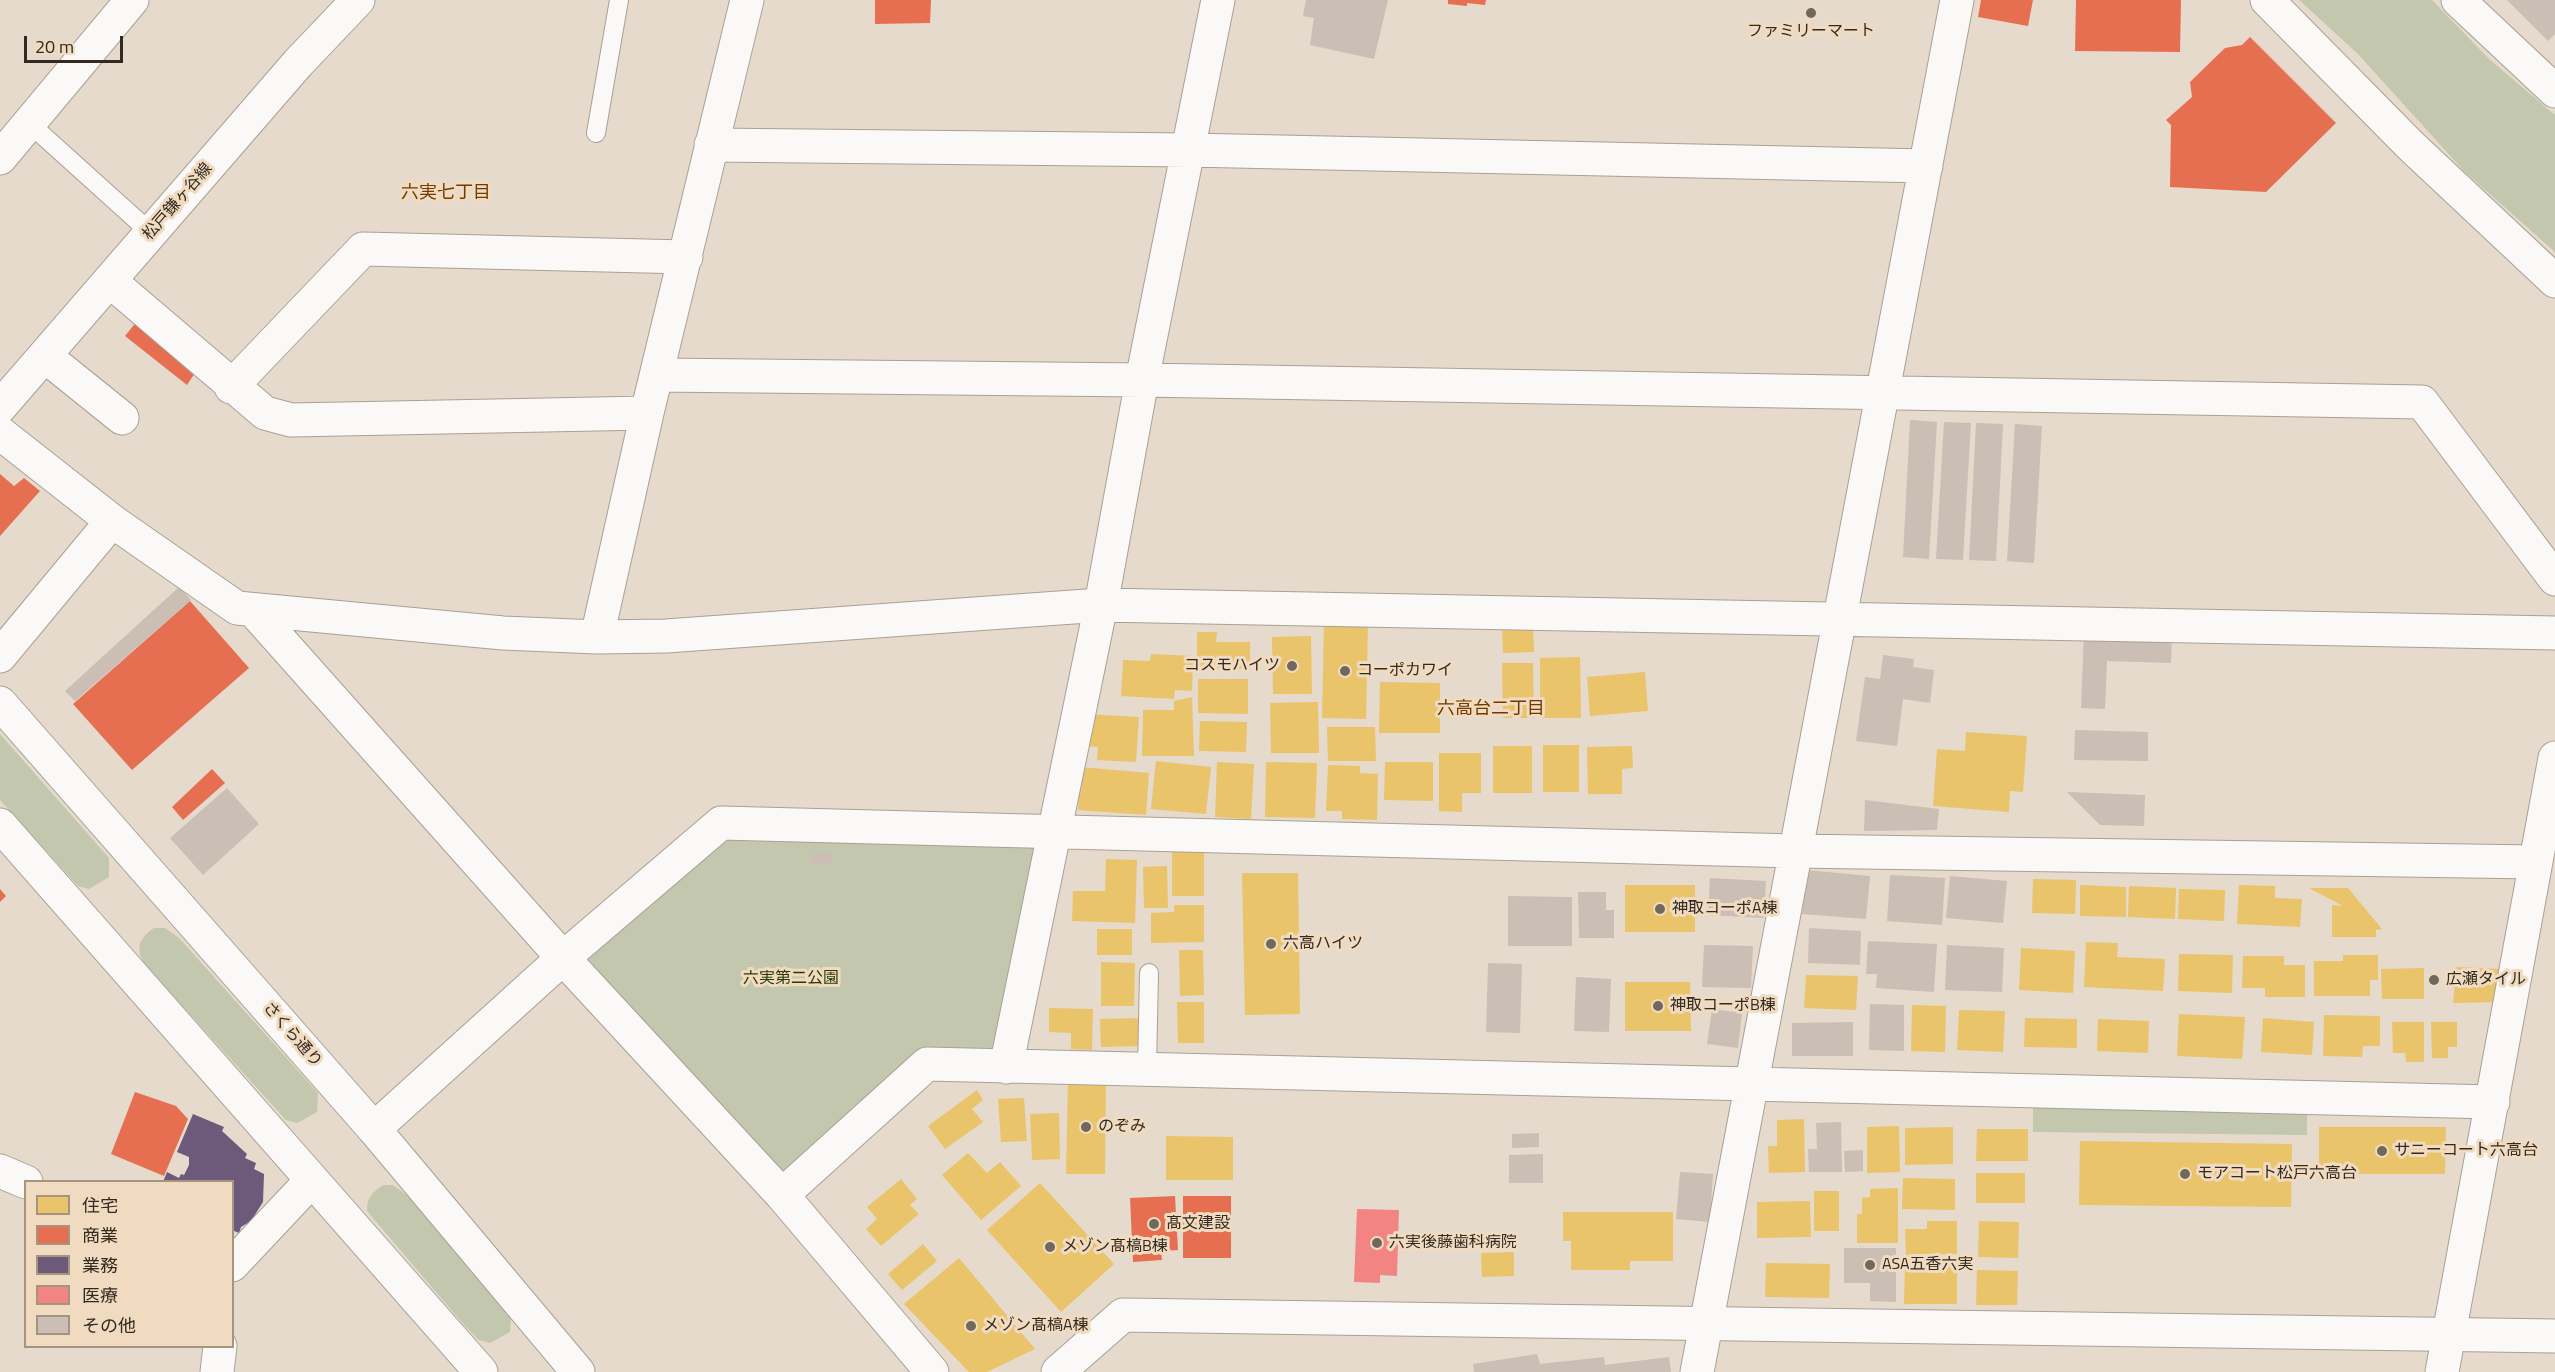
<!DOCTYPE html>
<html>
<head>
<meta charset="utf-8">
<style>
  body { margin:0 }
  #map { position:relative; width:2555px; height:1372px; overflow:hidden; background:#e5dacb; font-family:"Titillium Web","Noto Sans JP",sans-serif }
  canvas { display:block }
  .legend { position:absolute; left:24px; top:1180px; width:210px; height:168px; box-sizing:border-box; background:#f0dbc0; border:2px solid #a49480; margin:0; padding:8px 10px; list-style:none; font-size:18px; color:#322a20 }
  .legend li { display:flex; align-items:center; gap:12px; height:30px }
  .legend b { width:30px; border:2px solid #a49480 }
  .scale { position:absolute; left:24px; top:36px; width:99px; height:27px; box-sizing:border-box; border:3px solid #322a20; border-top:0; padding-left:8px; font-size:18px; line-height:21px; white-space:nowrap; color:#322a20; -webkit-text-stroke:4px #f0dbc0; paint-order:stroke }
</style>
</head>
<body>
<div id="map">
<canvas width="2555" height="1372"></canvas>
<ul class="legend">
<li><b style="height:16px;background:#e9c46a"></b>住宅</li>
<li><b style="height:16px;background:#e76f51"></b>商業</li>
<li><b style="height:16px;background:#6d597a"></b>業務</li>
<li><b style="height:16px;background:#f28482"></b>医療</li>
<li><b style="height:16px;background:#cbbeb4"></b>その他</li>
</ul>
<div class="scale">20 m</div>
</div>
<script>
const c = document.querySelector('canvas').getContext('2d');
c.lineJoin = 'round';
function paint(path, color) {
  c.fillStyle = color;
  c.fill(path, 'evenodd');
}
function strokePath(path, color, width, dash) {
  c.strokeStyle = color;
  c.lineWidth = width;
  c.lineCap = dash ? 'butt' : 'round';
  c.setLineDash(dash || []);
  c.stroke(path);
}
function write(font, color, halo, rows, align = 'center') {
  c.font = font + ' "Titillium Web","Noto Sans JP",sans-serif';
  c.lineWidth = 6;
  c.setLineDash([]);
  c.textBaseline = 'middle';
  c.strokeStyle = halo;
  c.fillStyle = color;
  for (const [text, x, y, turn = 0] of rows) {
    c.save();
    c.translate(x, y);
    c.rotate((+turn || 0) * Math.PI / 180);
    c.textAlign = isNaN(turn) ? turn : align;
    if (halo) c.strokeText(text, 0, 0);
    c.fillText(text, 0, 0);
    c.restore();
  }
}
paint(new Path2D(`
  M2299 0H2432L2490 60 2555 115V252L2464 171 2357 53Z
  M0 734 109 858V877L89 889 78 886 0 800Z
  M721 823 1055 832 1006 1067 927 1064 782 1195 563 958Z
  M154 928H165L179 938 318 1093 317 1112 297 1123 286 1120 146 966C135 949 138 939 154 928Z
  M2033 1105 2307 1110V1135L2033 1132Z
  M383 1185H393L408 1196 511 1312 510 1332 490 1343 479 1340 465 1326 367 1211C367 1197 372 1193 383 1185Z`), '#c3c7ad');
paint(new Path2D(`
  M1324 623 1368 624 1366 719 1322 718Z
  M1533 624 1534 652 1503 653 1502 625Z
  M1197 632H1217L1216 642H1250V669L1197 668Z
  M1311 636 1312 694H1273L1272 637Z
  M1151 654 1193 656 1192 691 1175 690 1174 699 1121 696 1123 660 1150 661Z
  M1580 657 1581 718H1540V658Z
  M1502 663H1533L1534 718H1503Z
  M1645 672 1648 711 1590 716 1587 677Z
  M1198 679H1248V714L1198 713Z
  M1380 682 1440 683V733H1379Z
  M1192 697 1194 756H1142L1143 710H1174V701Z
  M1318 702 1319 753H1271L1270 703Z
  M1086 714 1139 717 1136 762 1097 760 1098 747 1080 746Z
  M1200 721 1247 722 1246 752 1199 751Z
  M1327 727H1375L1376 761H1328Z
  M1966 732 2027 736 2023 792 2010 791 2009 812 1933 806 1937 749 1965 751Z
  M1543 745H1579V792H1543Z
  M1493 746H1532V793H1493Z
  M1632 746 1633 768 1622 769V794H1588L1587 747Z
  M1439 753H1481V793H1462V812L1439 811Z
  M1156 761 1211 767 1206 814 1151 809Z
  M1217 762 1254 764 1251 819 1215 817Z
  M1266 762 1317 763 1315 818 1265 817Z
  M1385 762H1433V801L1384 800Z
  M1328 765 1360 766V773L1378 774 1377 820 1342 819V811H1326Z
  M1081 767 1149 773 1146 815 1078 810Z
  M1172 852H1204V896H1172Z
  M1106 859 1137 860 1135 923 1072 921 1073 891H1105Z
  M1167 866 1168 908H1144L1143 867Z
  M1242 873H1298L1300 1014 1245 1015Z
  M2033 879 2076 880 2075 914 2032 913Z
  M1625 885H1695V932H1625Z
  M2080 885 2126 887V917L2080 916Z
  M2239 885 2275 886V898L2302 899 2300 927 2237 924Z
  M2129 886 2176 888 2175 919 2128 917Z
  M2309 888H2348L2382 929 2376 930V937H2332V905L2343 906Z
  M2179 889 2225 890 2224 921 2178 919Z
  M1174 905H1204V942L1151 943V913L1174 912Z
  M1097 929H1132V955H1097Z
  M2086 942 2118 943 2117 957 2165 959 2163 991 2084 987Z
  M2021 948 2075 951 2073 993 2019 990Z
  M1179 950H1203L1204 995 1180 996Z
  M2179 954 2233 955 2232 993 2178 991Z
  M2343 955H2378V980H2370V996H2314V961H2343Z
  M2243 956H2284V965H2305V997H2265V988H2242Z
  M1101 962 1135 963 1134 1006H1101Z
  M2456 967 2503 969 2497 1002 2453 1003Z
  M2424 968V999H2382L2381 969Z
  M1806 975 1858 976 1856 1010 1804 1008Z
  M1625 982H1690L1691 1031H1625Z
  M1177 1002H1204V1043H1178Z
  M1912 1005 1946 1006 1945 1052 1911 1051Z
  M1049 1008 1093 1009 1092 1050 1071 1049V1033L1049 1032Z
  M1959 1010 2005 1011 2003 1052 1957 1050Z
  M2179 1014 2245 1017 2242 1059 2177 1056Z
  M2324 1015 2380 1016V1046H2363L2362 1057 2323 1056Z
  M1142 1018 1143 1046 1101 1047 1100 1019Z
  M2025 1018 2077 1019V1048L2024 1047Z
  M2263 1018 2314 1022 2312 1055 2261 1052Z
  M2098 1019 2149 1021 2148 1053 2097 1051Z
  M2392 1022H2424V1062H2406L2405 1053H2393Z
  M2431 1022H2457V1047H2448V1058H2432Z
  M1068 1081H1106L1105 1174H1066Z
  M977 1090 983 1100 972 1109 983 1122 945 1149 928 1126Z
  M1024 1098 1027 1141 1001 1142 998 1099Z
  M1059 1113 1060 1159 1032 1160 1030 1114Z
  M1804 1119 1805 1172 1769 1173 1768 1146H1777V1120Z
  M1899 1126 1900 1172 1867 1173V1127Z
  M1953 1127V1164L1905 1165V1128Z
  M2319 1127H2446L2445 1174H2319Z
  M1977 1129H2028V1161H1976Z
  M1166 1136 1233 1137V1180H1166Z
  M2080 1141 2292 1144 2291 1207 2079 1205Z
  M968 1153 987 1173 1000 1162 1021 1186 981 1220 942 1175Z
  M1976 1173H2025V1203H1976Z
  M1903 1178 1955 1179V1210L1902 1209Z
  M901 1179 917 1199 910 1205 919 1214 881 1246 866 1229 877 1219 867 1207Z
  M1040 1183 1114 1264 1061 1312 987 1230Z
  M1898 1188V1243H1857V1214H1862V1198L1870 1197V1189Z
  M1814 1191H1839V1231H1814Z
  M1810 1201 1811 1237 1757 1238V1202Z
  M1563 1212H1673V1261H1630V1270H1571V1241H1563Z
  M1927 1221H1957V1254L1906 1255 1905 1229H1927Z
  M1979 1221 2019 1222 2018 1258 1978 1257Z
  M923 1244 937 1261 902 1290 888 1274Z
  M1514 1252V1276L1482 1277 1481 1253Z
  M959 1258 1035 1349 987 1372H969L904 1304Z
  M1766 1263 1830 1264 1829 1298 1765 1297Z
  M1905 1263 1957 1264V1304H1904Z
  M1977 1270 2018 1271 2017 1305H1976Z`), '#e9c46a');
paint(new Path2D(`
  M875 0H931L930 23 875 24Z
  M1448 0H1486L1485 5 1467 3V6L1448 4Z
  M1981 0H2033L2028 26 1978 17Z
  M2076 0H2181L2180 52 2075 51Z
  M2250 37 2336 123 2266 192 2170 187 2171 125 2166 120 2192 97 2190 82 2225 48 2242 45Z
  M137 321 197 370 187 385 125 336Z
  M0 474 14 486 24 478 40 491 0 536Z
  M190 601 249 668 132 770 73 704Z
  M212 769 225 783 183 820 172 807Z
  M0 889 6 896 0 902Z
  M135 1092 176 1106 188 1119 164 1176 111 1154Z
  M1175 1196 1178 1250 1161 1251 1162 1260 1133 1262 1130 1198Z
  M1183 1196H1231V1258H1183Z`), '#e76f51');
paint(new Path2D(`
  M193 1114 224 1127 222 1131 247 1154 245 1158 256 1163 254 1169 264 1174 263 1202 251 1221 241 1227 239 1233 232 1230V1182H163L167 1172 179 1178 181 1174 184 1175 189 1165V1157L177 1152Z`), '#6d597a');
paint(new Path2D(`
  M1357 1209 1399 1210 1397 1276 1380 1275V1283L1354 1282Z`), '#f28482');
paint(new Path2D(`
  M1306 0H1388L1374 59 1310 45 1314 18 1303 16Z
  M2507 0H2555V34L2548 41Z
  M1910 420 1937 422 1929 559 1903 557Z
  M1944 422 1971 423 1963 560 1936 559Z
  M1976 423 2003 424 1996 561 1969 560Z
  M2015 424 2042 426 2034 563 2007 561Z
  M179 587 191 600 75 701 65 691Z
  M2084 632 2172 634 2171 663 2107 661 2105 709 2081 708Z
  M1883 655 1914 659 1913 667 1934 670 1930 703 1903 699 1897 746 1856 741 1865 677 1880 679Z
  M2075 730 2148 732V761L2074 760Z
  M227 788 259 824 203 875 170 838Z
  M2067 792 2145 795 2144 826 2100 825Z
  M1865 800 1939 809 1937 830 1864 831Z
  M811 854H832V864H811Z
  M1806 870 1870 876 1866 919 1802 914Z
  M1890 875 1945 878 1942 925 1887 921Z
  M1950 876 2007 881 2003 923 1946 918Z
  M1710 878 1766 881 1764 918 1708 915Z
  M1578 892H1606V910H1614V938H1579Z
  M1508 896 1572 897V946H1508Z
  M1809 928 1861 931 1860 965 1808 963Z
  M1868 941 1937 944 1934 992 1876 988 1877 974H1866Z
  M1704 945 1753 946 1751 988 1702 987Z
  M1947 945 2004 948 2002 992 1945 990Z
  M1488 963 1522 964 1520 1033 1486 1032Z
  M1576 977 1611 979 1609 1032 1574 1031Z
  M1870 1004 1904 1005V1051L1869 1050Z
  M1712 1009 1742 1013 1738 1048 1707 1044Z
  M1853 1022V1056H1792V1023Z
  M1841 1122 1842 1172H1809L1808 1149H1817L1816 1123Z
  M1539 1133V1147L1512 1148V1134Z
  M1863 1150V1171L1845 1172 1844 1151Z
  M1543 1154V1183H1509V1155Z
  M1680 1172 1713 1174 1710 1222 1676 1219Z
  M1844 1248H1896V1302L1870 1301V1283H1844Z
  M1537 1354 1540 1364 1604 1357 1605 1365 1669 1357 1671 1372H1474L1473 1364Z`), '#cbbeb4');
const service = new Path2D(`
  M29 123 151 233
  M596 133 619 0
  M1147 1069 1149 973`);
const minor = new Path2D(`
  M2267 0 2410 145 2555 281
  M2458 0 2555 91
  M711 145 1189 150 1926 166
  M0 158 132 0
  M110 281 265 413 291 420 647 413
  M45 356 122 418
  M657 375 1142 380 2422 402 2555 579
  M231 387 363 249 686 257
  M0 433 112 521 237 608 503 633 597 637 666 636 1101 605 2555 633
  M253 610 563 958 782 1195 932 1372
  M597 637 647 413 747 0
  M0 656 112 521
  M1006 1067 1101 605 1142 380 1218 0
  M374 1129 563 958 721 823 1795 851 2536 862
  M0 1171 26 1182
  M782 1195 927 1064 2493 1102
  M232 1265 311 1181
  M217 1372 220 1346
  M1697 1372 1957 0
  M2442 1372 2555 758`);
const tertiary = new Path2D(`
  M0 703 374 1129 578 1372
  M0 825 481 1372
  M1058 1372 1123 1315 2555 1336`);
const secondary = new Path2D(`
  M0 407 298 63 358 0`);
strokePath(service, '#a9a095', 20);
strokePath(minor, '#a9a095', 35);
strokePath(tertiary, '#a9a095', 35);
strokePath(secondary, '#a9a095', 35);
strokePath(service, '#fbf9f7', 18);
strokePath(minor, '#fbf9f7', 33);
strokePath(tertiary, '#fbf9f7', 33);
strokePath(secondary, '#fbf9f7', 33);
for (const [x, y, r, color] of [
  [1811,13,6,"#71685c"],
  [1292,666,6,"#71685c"],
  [1345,671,6,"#71685c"],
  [1660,909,6,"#71685c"],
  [1271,944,6,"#71685c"],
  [2434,980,6,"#71685c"],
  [1658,1006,6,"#71685c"],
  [1086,1127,6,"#71685c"],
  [2382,1151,6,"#71685c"],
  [2185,1174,6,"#71685c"],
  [1154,1224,6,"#71685c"],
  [1377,1243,6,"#71685c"],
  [1050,1247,6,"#71685c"],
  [1870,1265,6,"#71685c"],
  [971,1326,6,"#71685c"]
]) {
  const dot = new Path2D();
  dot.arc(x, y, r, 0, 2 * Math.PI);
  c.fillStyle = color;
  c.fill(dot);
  strokePath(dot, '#f0dbc0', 2);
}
write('16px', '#322a20', '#f0dbc0', [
  ["ファミリーマート",1811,32,"center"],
  ["コスモハイツ",1280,666,"right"],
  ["コーポカワイ",1357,671],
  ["神取コーポA棟",1672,909],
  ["六高ハイツ",1283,944],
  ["広瀬タイル",2446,980],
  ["神取コーポB棟",1670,1006],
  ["のぞみ",1098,1127],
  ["サニーコート六高台",2394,1151],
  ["モアコート松戸六高台",2197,1174],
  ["髙文建設",1166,1224],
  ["六実後藤歯科病院",1389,1243],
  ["メゾン髙槁B棟",1062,1247],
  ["ASA五香六実",1882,1265],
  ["メゾン髙槁A棟",983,1326]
], 'left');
write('16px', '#322a20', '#f0dbc0', [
  ["松戸鎌ヶ谷線",178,202,-49],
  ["さくら通り",292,1035,49]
]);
write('16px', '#283b03', '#f0dbc0', [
  ["六実第二公園",791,979]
]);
write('18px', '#723901', '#f0dbc0', [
  ["六実七丁目",446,194],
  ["六高台二丁目",1491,710]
]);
</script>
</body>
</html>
